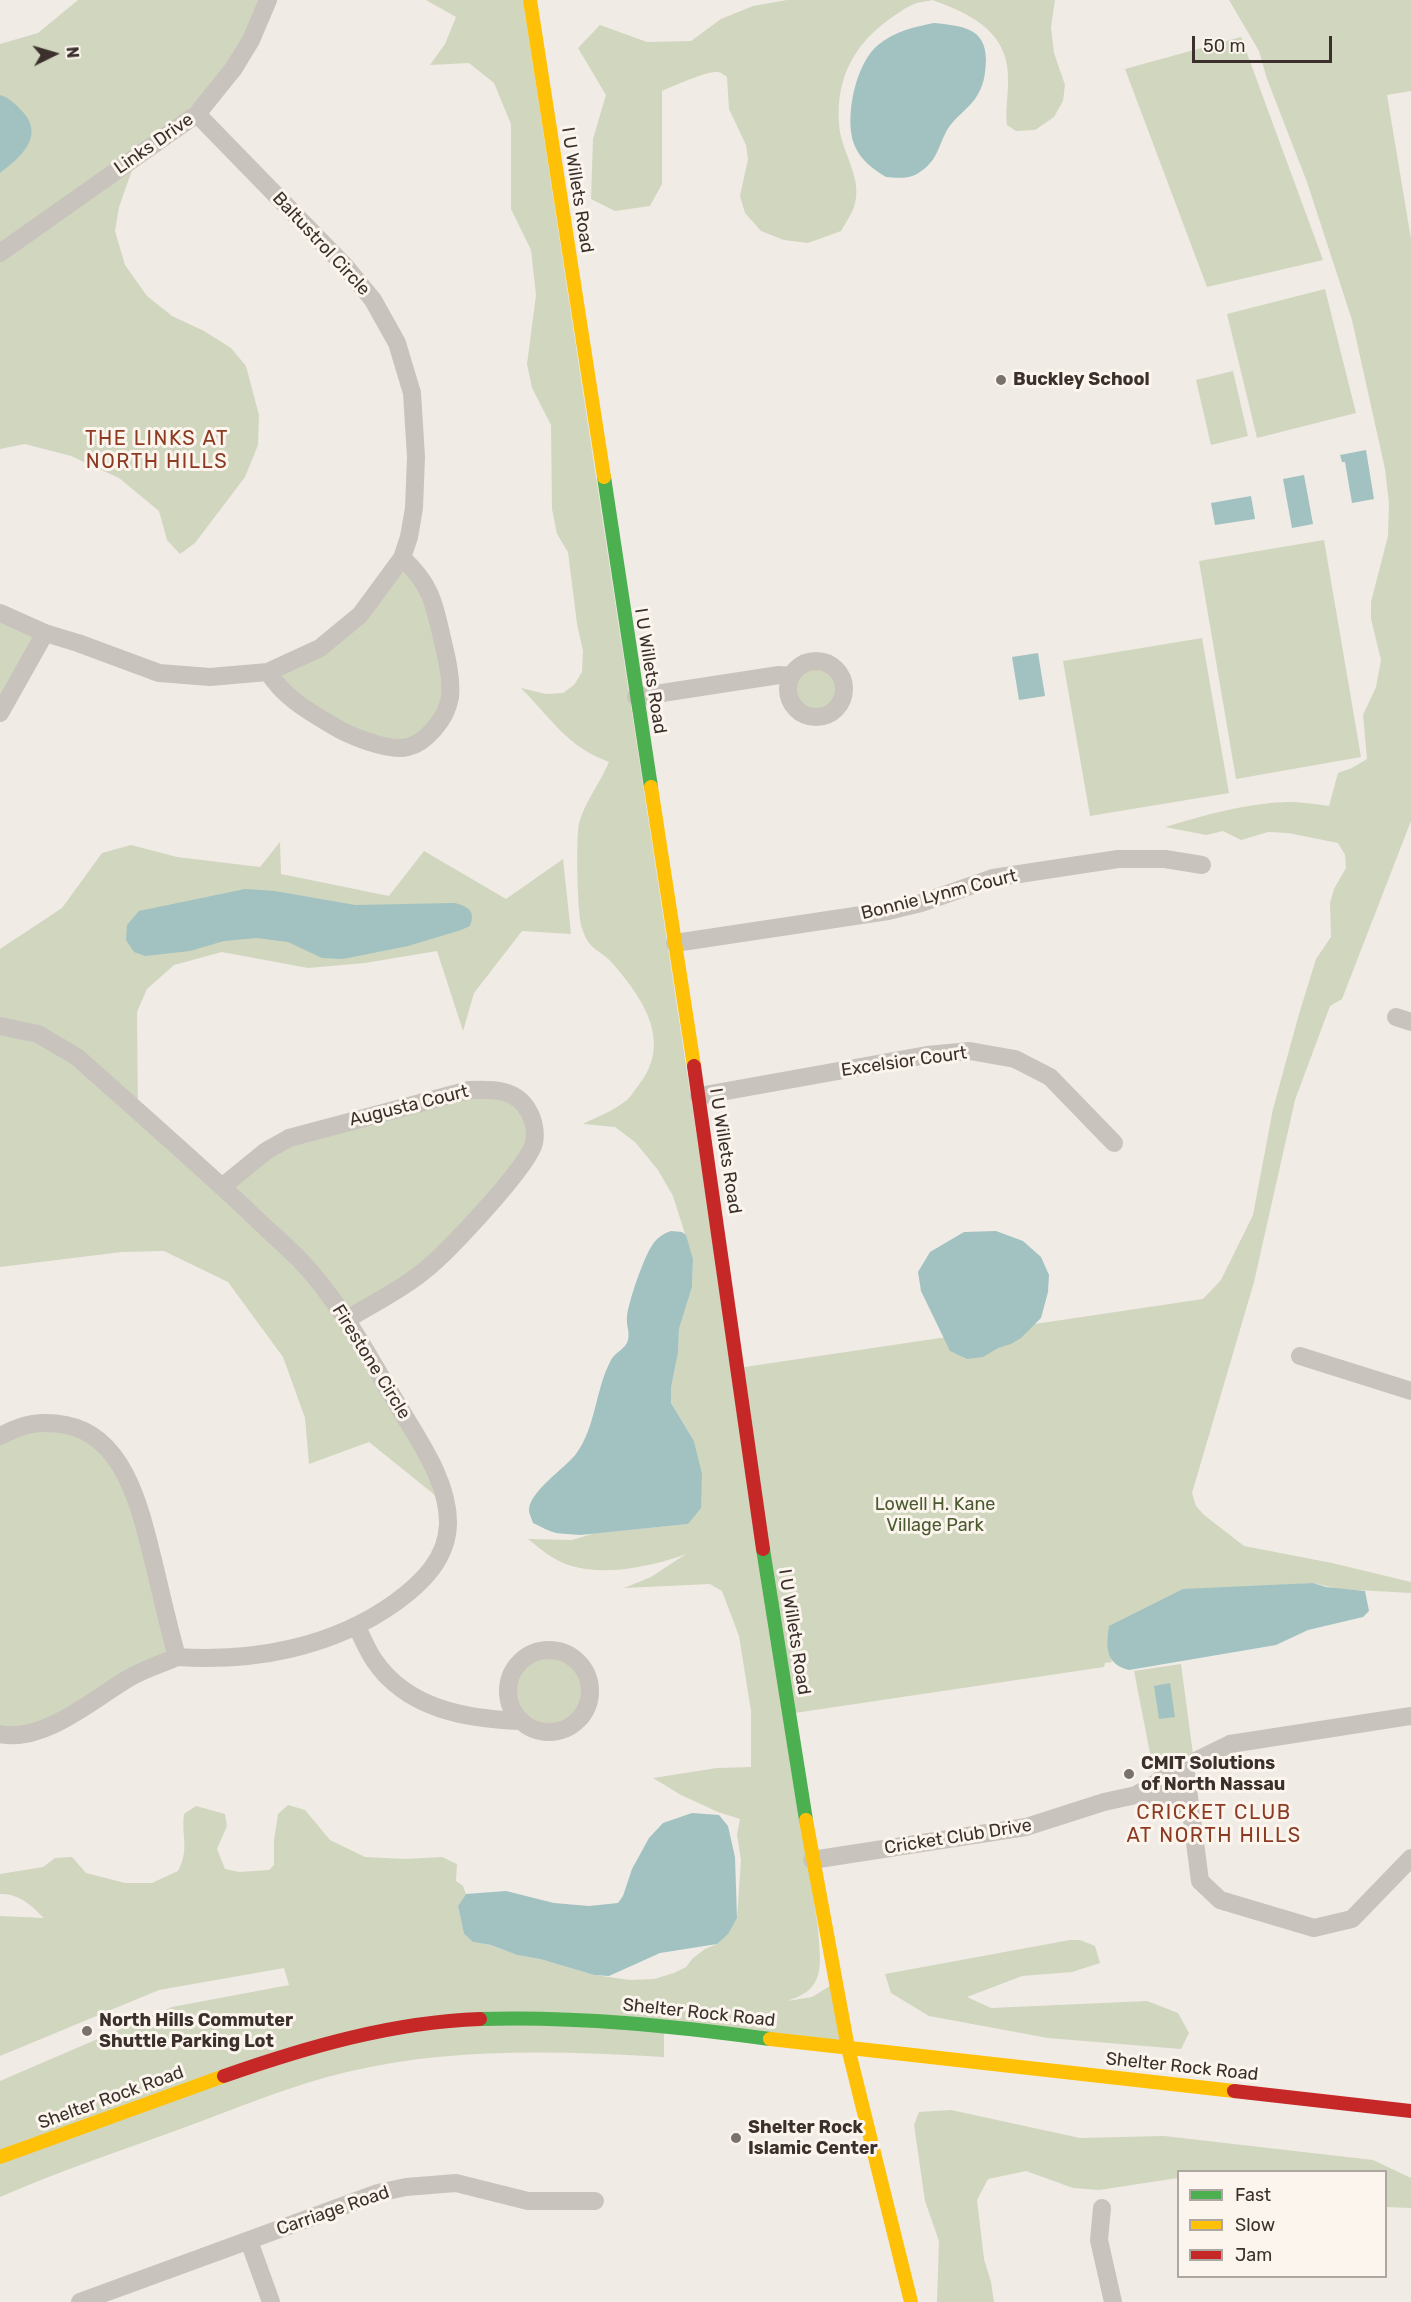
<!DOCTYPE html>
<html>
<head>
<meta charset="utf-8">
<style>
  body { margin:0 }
  #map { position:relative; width:1411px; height:2302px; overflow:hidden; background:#f0ebe5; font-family:Rubik,sans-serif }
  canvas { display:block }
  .legend { position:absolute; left:1177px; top:2170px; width:210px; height:108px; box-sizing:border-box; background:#fbf5ee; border:2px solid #aea6a0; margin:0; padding:8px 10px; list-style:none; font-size:18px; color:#3b302b }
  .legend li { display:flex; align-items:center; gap:12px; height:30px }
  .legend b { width:30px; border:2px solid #aea6a0 }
  .north { position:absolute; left:24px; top:24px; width:60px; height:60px; -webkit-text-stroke:4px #fbf5ee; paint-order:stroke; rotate:85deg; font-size:16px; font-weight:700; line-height:24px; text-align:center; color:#3b302b }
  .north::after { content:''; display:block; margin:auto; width:21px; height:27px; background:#3b302b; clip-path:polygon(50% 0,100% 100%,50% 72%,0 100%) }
  .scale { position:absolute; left:1192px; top:36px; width:140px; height:27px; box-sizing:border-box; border:3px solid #3b302b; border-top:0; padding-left:8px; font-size:18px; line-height:21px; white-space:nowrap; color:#3b302b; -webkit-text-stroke:4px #fbf5ee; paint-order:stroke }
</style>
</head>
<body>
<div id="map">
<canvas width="1411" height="2302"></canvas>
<ul class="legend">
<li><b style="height:8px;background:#4caf50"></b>Fast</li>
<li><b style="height:8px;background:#ffc107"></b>Slow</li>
<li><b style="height:8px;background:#c62828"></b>Jam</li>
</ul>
<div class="north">N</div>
<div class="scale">50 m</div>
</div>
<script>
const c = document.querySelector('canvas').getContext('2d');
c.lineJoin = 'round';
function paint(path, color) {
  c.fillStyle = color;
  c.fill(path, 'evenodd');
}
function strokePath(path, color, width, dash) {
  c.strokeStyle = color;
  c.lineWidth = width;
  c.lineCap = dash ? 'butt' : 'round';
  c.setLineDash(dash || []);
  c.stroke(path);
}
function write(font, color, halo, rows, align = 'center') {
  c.font = font + ' Rubik,sans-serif';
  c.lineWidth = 6;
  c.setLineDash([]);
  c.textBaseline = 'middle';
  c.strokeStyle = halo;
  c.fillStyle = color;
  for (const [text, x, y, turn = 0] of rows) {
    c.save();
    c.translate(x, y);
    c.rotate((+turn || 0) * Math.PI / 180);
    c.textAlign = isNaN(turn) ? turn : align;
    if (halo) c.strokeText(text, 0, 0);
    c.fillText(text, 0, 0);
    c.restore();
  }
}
paint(new Path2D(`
  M78 0H268L234 68 137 156 119 207 115 231 125 265 147 296 172 316 204 331 231 348 246 366 259 415 258 445 245 477 195 543 180 554 167 540 159 511 119 478 71 456 25 444 0 449V44L38 33Z
  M426 0H523L818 1928C820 1963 828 1989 787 2001L812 1997 830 1986 848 2048 664 2026V2057C559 2051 450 2047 347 2072 291 2085 237 2108 183 2128 122 2150 60 2171 0 2197V2081L172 2007 289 1985 284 1968 159 1990 0 2056V1916L44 1918C32 1906 19 1893 0 1894V1874L43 1867 55 1858 72 1857 86 1873 125 1883H152L178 1871C190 1847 181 1838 184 1814L196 1806 225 1814 227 1826 217 1849 225 1869 239 1872 269 1870 274 1865V1840L278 1814 288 1805 305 1810 330 1840 365 1857 405 1859 442 1857 457 1864 456 1881 463 1886 466 1894 458 1906 464 1934 473 1942 491 1945 517 1955 540 1959 594 1975 630 1980 654 1979 674 1973 686 1967 693 1958 705 1949 717 1944 737 1918 741 1860 737 1835 740 1819 718 1812 681 1795 653 1778 717 1768 751 1767V1711L739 1636 722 1591 710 1584 624 1588 651 1577 686 1554C650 1567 600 1578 563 1563 550 1557 539 1548 528 1539L572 1540 595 1533 688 1524 702 1473 694 1441 671 1403V1388L678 1353 679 1329 692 1287 693 1259 673 1196 658 1170 635 1142 615 1127 583 1124C597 1117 615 1110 627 1100 631 1096 635 1090 638 1086 673 1043 644 1000 614 965 600 948 589 952 582 928 577 914 576 837 579 823 585 802 600 783 609 762 566 746 552 719 521 688L546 694 563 693 574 685 582 672 583 651 577 624 568 552 557 534 552 509 551 425 532 388 527 364 536 295 531 250 511 209V124L494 83 469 63 430 65 445 44 456 17Z
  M787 0H932C925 2 916 2 910 6 903 9 897 14 891 18 854 44 836 78 839 123 840 152 864 177 854 207 851 215 845 224 841 231L808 243 784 240 761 231 745 213 740 196 748 159 746 145 729 109 727 77C726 76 720 72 719 72 710 70 673 86 662 91V184L650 206 615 211 591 199 593 139 606 95 578 48 600 25 647 42 691 41 721 19 753 6Z
  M932 0H1055L1051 27 1054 53 1065 85 1063 101 1054 117 1035 130 1016 131 1007 125C1005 110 1008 98 1008 83 1011 33 972 14 932 0Z
  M1229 0H1411V91L1387 95 1411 239V821L1342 999 1330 1006 1295 1100 1254 1282 1192 1493 1196 1506 1204 1515 1244 1546 1332 1563 1411 1582V1593L1339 1589 1313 1583 1284 1585 1109 1651 1112 1662 1105 1663 1104 1667 788 1714 738 1368 1203 1299 1221 1280 1253 1215 1273 1109 1299 1014 1316 959 1331 937 1330 903 1334 889 1346 868 1345 855 1338 843 1288 833 1268 832 1241 840 1223 831 1206 835 1165 827C1205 815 1246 803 1288 802 1301 802 1315 804 1329 806L1338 773 1352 768 1367 759 1363 715 1376 687 1381 660 1371 619V602L1388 536 1389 503 1385 469 1352 320 1307 182 1267 79 1259 51Z
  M1241 37 1323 260 1207 287 1125 69Z
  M1325 289 1356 413 1257 438 1227 314Z
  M1233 371 1248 436 1211 445 1196 380Z
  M1324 540 1361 757 1236 779 1199 561Z
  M402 558 417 572 450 697 408 747 341 731 268 672 320 648Z
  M0 613 45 633 0 713Z
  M1202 638 1229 793 1090 816 1063 661Z
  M788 689a28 28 0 1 1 56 0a28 28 0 1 1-56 0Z
  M280 842 281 874 389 896 424 851 506 899 563 859 571 934 522 931 474 993 463 1031 437 951 365 963 308 968 222 952 174 965 147 989 137 1012 138 1111 222 1187 266 1151 469 1090 519 1099 534 1143 445 1252 347 1320 446 1504 369 1442 309 1464 305 1418 283 1357 228 1282 164 1251 122 1252 0 1267V949L62 908 102 853 131 845 177 857 260 867Z
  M72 1426 130 1482 177 1657 61 1720 0 1734V1436Z
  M508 1691a41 41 0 1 1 82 0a41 41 0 1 1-82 0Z
  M1181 1664 1194 1762 1156 1784 1134 1671Z
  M1070 1940H1080L1095 1946 1100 1963 1072 1972 1022 1976 967 1997 991 2008 1147 2001 1178 2013 1189 2033 1181 2049 1048 2038 929 2016 891 1993 885 1974Z
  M951 2110 1080 2138 1164 2136 1373 2160 1411 2178V2208L1386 2207V2172H1178V2178L1099 2190 1073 2188 1026 2171 988 2179 977 2200 984 2259 991 2282 994 2302H937L939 2241 925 2201 914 2125 919 2112Z`), '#d1d6bf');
paint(new Path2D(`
  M934 23C961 26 986 27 986 60 985 77 984 85 975 99 967 110 954 118 947 130 937 149 938 161 917 174 909 179 896 178 886 177 873 169 860 160 854 144 844 117 856 63 878 45 895 31 914 27 934 23Z
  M0 95C10 98 16 105 23 112 45 136 20 158 0 173Z
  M1366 450 1374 499 1352 503 1345 462H1342L1340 455Z
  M1304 475 1313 524 1292 528 1283 479Z
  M1251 496 1255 519 1215 525 1211 503Z
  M1038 653 1045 696 1019 700 1012 657Z
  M245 889 275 891 355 905 454 903C468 906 476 911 470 926L461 930 408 946 343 959 322 958 288 942 257 938 224 941 190 951 145 956 134 952 126 940 127 925 139 911Z
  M671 1231 682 1232 686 1235 693 1259 692 1287 679 1329 678 1353 671 1388V1403L694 1441 702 1473 701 1508 688 1524 580 1535C573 1534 560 1534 556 1533 548 1531 540 1526 533 1523 532 1519 529 1514 529 1510 529 1492 565 1468 576 1454 596 1427 595 1390 611 1360 615 1352 625 1350 628 1340 630 1332 626 1325 627 1317 628 1303 644 1256 653 1244 657 1238 664 1233 671 1231Z
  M996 1231 1023 1241 1041 1257 1049 1275 1048 1292 1041 1318 1021 1338 1011 1344 998 1348 983 1357 967 1359 950 1351 921 1291 918 1272 930 1252 964 1232Z
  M1313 1583 1326 1587 1365 1591 1369 1611 1363 1617 1308 1630 1276 1645 1129 1670C1105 1664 1106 1647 1109 1626L1183 1589Z
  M1170 1683 1175 1717 1159 1719 1154 1686Z
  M692 1813 719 1815 728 1826 735 1857 737 1918 728 1934 717 1944 660 1953 609 1976 594 1975 540 1959 517 1955 491 1945 473 1942 464 1934 458 1906 466 1894 506 1891 554 1903 589 1906 618 1903 623 1896 632 1869 649 1838 663 1823Z`), '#a1c2c1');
strokePath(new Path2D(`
  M0 253 197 114 234 68 251 40 268 0
  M0 613 45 633 78 643 159 673 210 677 268 672 320 648 360 615 402 558 409 537 414 508 416 457 412 393 397 343 373 300 345 266 197 114
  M788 689a28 28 0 1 1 56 0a28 28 0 1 1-56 0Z
  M268 672C283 696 306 710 330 724 347 735 388 752 408 747 418 745 427 737 434 729 442 720 448 709 450 697 452 678 446 655 442 638 434 602 430 583 402 558
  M636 697 779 675 791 676
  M0 713 45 633
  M675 943 888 911 921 903 993 878 1118 859H1165L1202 865
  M1396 1017 1411 1022
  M0 1026 38 1034 77 1057C133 1107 190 1157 245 1208 263 1226 282 1242 300 1260 342 1304 370 1360 402 1412 421 1444 449 1484 448 1524 447 1559 422 1583 396 1602 332 1648 253 1662 177 1657
  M699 1096 927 1055 970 1051 1015 1059 1050 1077 1114 1143
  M222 1187 266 1151 289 1138 469 1090C491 1089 517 1088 529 1112 534 1121 536 1133 534 1143 529 1166 446 1254 424 1271 401 1290 372 1304 346 1320
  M1300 1356 1411 1391
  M0 1436C23 1424 40 1420 66 1425 128 1437 142 1517 155 1568 162 1598 169 1628 177 1657 161 1664 144 1669 129 1678 93 1699 44 1743 0 1734
  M357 1627C362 1637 367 1650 374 1660 407 1709 466 1719 521 1721
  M508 1691a41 41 0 1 1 82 0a41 41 0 1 1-82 0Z
  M1185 1766 1200 1881 1220 1900 1314 1928 1352 1919 1411 1858
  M1136 1795 1175 1801 1190 1812
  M812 1860 1026 1827 1104 1802 1136 1795 1185 1766 1230 1744 1411 1716
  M1102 2208 1099 2240 1113 2302
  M249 2241 271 2302
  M80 2302 378 2193 406 2187 456 2183 528 2201H595`), '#c9c3be', 18);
strokePath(new Path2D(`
  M604 477 651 787
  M763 1549 806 1820
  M480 2019C578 2016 673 2026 770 2039`), '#4caf50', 14);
strokePath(new Path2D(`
  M530 0 604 477
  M651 787 694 1066
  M806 1820 848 2048 911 2302
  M770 2039 1234 2091
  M0 2157 224 2076`), '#ffc107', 14);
strokePath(new Path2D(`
  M694 1066 763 1549
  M224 2076C307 2047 393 2022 480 2019
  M1234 2091 1411 2111`), '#c62828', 14);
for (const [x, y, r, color] of [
  [1001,380,6,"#7a716c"],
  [1129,1774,6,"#7a716c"],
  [87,2031,6,"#7a716c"],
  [736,2138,6,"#7a716c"]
]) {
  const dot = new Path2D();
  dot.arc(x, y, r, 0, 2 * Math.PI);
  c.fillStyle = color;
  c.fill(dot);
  strokePath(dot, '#fbf5ee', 2);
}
write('18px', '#3b302b', '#fbf5ee', [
  ["Links Drive",154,144,-35],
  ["I U Willets Road",577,190,81],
  ["Baltustrol Circle",321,244,47],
  ["I U Willets Road",650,671,81],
  ["Bonnie Lynm Court",939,895,-14],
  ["Excelsior Court",904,1062,-8],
  ["Augusta Court",409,1106,-14],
  ["I U Willets Road",725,1151,81],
  ["Firestone Circle",371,1362,58],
  ["I U Willets Road",794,1632,81],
  ["Cricket Club Drive",958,1837,-9],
  ["Shelter Rock Road",699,2013,6],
  ["Shelter Rock Road",1182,2067,6],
  ["Shelter Rock Road",111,2098,-20],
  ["Carriage Road",333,2211,-19]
]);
write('bold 18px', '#3b302b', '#fbf5ee', [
  ["Buckley School",1013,380],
  ["CMIT Solutions",1141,1764],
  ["of North Nassau",1141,1785],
  ["North Hills Commuter",99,2021],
  ["Shuttle Parking Lot",99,2042],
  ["Shelter Rock",748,2128],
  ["Islamic Center",748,2149]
], 'left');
write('18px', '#4a5a2e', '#fbf5ee', [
  ["Lowell H. Kane",935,1505],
  ["Village Park",935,1526]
]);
c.letterSpacing = '1.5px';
write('20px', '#8c3b22', '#fbf5ee', [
  ["THE LINKS AT",157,439],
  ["NORTH HILLS",157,462],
  ["CRICKET CLUB",1214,1813],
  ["AT NORTH HILLS",1214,1836]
]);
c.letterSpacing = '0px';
</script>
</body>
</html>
